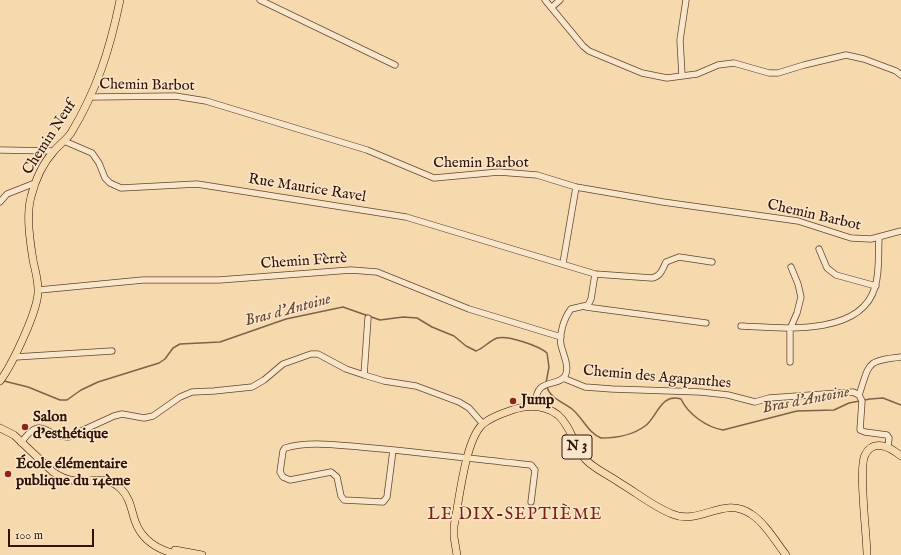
<!DOCTYPE html>
<html>
<head>
<meta charset="utf-8">
<style>
  body { margin:0 }
  #map { position:relative; width:901px; height:555px; overflow:hidden; background:#f6d9ad; font-family:"IM FELL English",serif }
  canvas { display:block }
  .scale { position:absolute; left:8px; top:529px; width:86px; height:18px; box-sizing:border-box; border:2px solid #301408; border-top:0; padding-left:5px; font-size:12px; line-height:14px; white-space:nowrap; color:#301408; -webkit-text-stroke:3px #f9e6ca; paint-order:stroke }
</style>
</head>
<body>
<div id="map">
<canvas width="901" height="555"></canvas>
<div class="scale">100 m</div>
</div>
<script>
const c = document.querySelector('canvas').getContext('2d');
c.lineJoin = 'round';
function strokePath(path, color, width, dash) {
  c.strokeStyle = color;
  c.lineWidth = width;
  c.lineCap = dash ? 'butt' : 'round';
  c.setLineDash(dash || []);
  c.stroke(path);
}
function write(font, color, halo, rows, align = 'center') {
  c.font = font + ' "IM FELL English",serif';
  c.lineWidth = 3;
  c.setLineDash([]);
  c.textBaseline = 'middle';
  c.strokeStyle = halo;
  c.fillStyle = color;
  for (const [text, x, y, turn = 0] of rows) {
    c.save();
    c.translate(x, y);
    c.rotate((+turn || 0) * Math.PI / 180);
    c.textAlign = isNaN(turn) ? turn : align;
    if (halo) c.strokeText(text, 0, 0);
    c.fillText(text, 0, 0);
    c.restore();
  }
}
strokePath(new Path2D(`
  M4 381 28 387 60 400H67L81 390 98 382 159 363 165 359 173 348 180 344 220 342 286 319 343 307 380 320 403 317 417 318 432 327 454 336 466 346 476 351C484 348 489 341 497 338 508 335 539 346 547 353L549 367 546 383
  M547 387C550 398 563 402 572 409 583 418 588 433 601 438 616 438 633 435 645 426 657 418 660 393 681 399 688 414 706 427 723 430L797 411 834 410 849 403 870 399 883 398 901 405`), '#7f6249', 1.5);
const minor = new Path2D(`
  M260 0 395 65
  M545 0 583 46 589 51 642 73 667 78 697 74 718 65 734 63 769 73H778L804 65 846 55 864 59 896 71 901 75
  M552 7 560 0
  M682 76 680 40 686 0
  M91 97 175 96 206 101 367 150 434 178 499 172 537 175 576 187 663 202 798 221 851 238 871 239 901 231
  M64 141 92 153 99 163 105 178 110 183 121 188 197 184 406 217 595 274
  M0 150 54 151
  M0 202 7 194 35 183
  M819 249 827 268 836 275 876 286
  M563 263 576 187
  M39 290 143 280H219L351 270 377 272 469 309 561 337
  M586 307 706 323
  M741 326C781 328 861 337 875 287 880 272 878 253 879 238
  M15 357 112 351
  M790 362V329L797 313 801 297 798 284 791 267
  M364 375 368 318
  M563 378 585 387 612 389 701 392 728 395 755 402 769 398 853 392 859 395 862 401 860 430 865 432 887 435 889 438 888 446
  M859 395C870 363 865 361 901 357
  M536 406C534 376 558 388 565 376 570 367 563 354 561 345 559 334 564 318 571 309L588 305 591 299 595 274 652 278C661 276 662 270 666 262L679 257 712 262
  M21 443C42 413 45 437 68 437L114 416 122 414 144 418 153 416 180 397 192 392 214 391 252 387 264 380 283 364 311 354H318L346 369 364 375 384 381 416 386 459 402 469 408 483 424
  M393 450 387 497 383 502 344 500 341 496 337 477 331 472 290 480 283 477 280 472 283 451 285 448C309 441 336 445 361 447 418 452 475 459 531 465L535 470 531 502`);
const major = new Path2D(`
  M0 381C12 365 39 309 38 290 38 279 35 270 33 260 30 241 26 215 31 197 35 181 43 163 54 151 59 145 66 140 71 133 97 90 110 49 120 0
  M0 428 14 435 53 472C60 477 68 480 76 481 93 483 104 474 120 488 130 497 131 509 135 521 142 541 160 551 180 555
  M175 550 202 555
  M457 555 454 537V526C459 502 465 441 482 425 490 417 504 413 515 409 530 405 545 405 558 415 571 426 574 446 585 459 594 469 609 475 620 483 637 493 654 507 672 514 700 526 724 495 751 514 765 523 776 542 786 555
  M867 555C867 536 858 468 865 455 873 438 890 447 901 456`);
strokePath(minor, '#624531', 7);
strokePath(major, '#301408', 8);
strokePath(minor, '#f9e6ca', 5.5);
strokePath(major, '#f6d9ad', 7);
for (const [x, y, r, color] of [
  [513,401,4,"#8f2418"],
  [25,427,4,"#8f2418"],
  [8,474,4,"#8f2418"]
]) {
  const dot = new Path2D();
  dot.arc(x, y, r, 0, 2 * Math.PI);
  c.fillStyle = color;
  c.fill(dot);
  strokePath(dot, '#f9e6ca', 1.5);
}
for (const [x, y, w] of [
  [577,447,30]
]) {
  const box = new Path2D();
  box.roundRect(x - w / 2, y - 12, w, 24, 3);
  c.fillStyle = '#f9e6ca';
  c.fill(box);
  strokePath(box, '#301408', 1);
}
write('bold 14px', '#301408', null, [
  ["N 3",577,447]
]);
write('15px', '#301408', '#f9e6ca', [
  ["Chemin Barbot",147,86,1],
  ["Chemin Neuf",50,138,-57],
  ["Chemin Barbot",481,164],
  ["Rue Maurice Ravel",307,189,9],
  ["Chemin Barbot",814,216,13],
  ["Chemin Fèrrè",304,262,-4],
  ["Chemin des Agapanthes",657,378,5]
]);
write('bold 15px', '#301408', '#f9e6ca', [
  ["Jump",521,401],
  ["Salon",33,418],
  ["d'esthétique",33,435],
  ["École élémentaire",16,465],
  ["publique du 14ème",16,482]
], 'left');
write('italic 16px', '#644834', '#f9e6ca', [
  ["Bras d'Antoine",288,311,-15],
  ["Bras d'Antoine",806,401,-11]
]);
c.letterSpacing = '1px';
write('17px', '#7a1f14', '#f9e6ca', [
  ["LE DIX-SEPTIÈME",515,516]
]);
c.letterSpacing = '0px';
</script>
</body>
</html>
